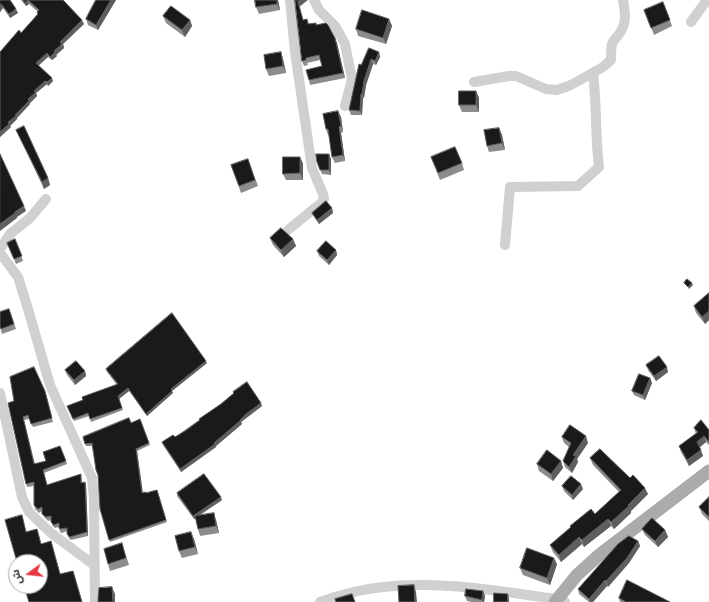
<!DOCTYPE html>
<html>
<head>
<meta charset="utf-8">
<style>
  body { margin:0 }
  #map { position:relative; width:709px; height:602px; overflow:hidden; background:#fff; font-family:Figtree,"Noto Sans Arabic",sans-serif }
  canvas { display:block }
  .north { position:absolute; left:8px; top:554px; width:40px; height:40px; box-sizing:border-box; background:#fff; border:1px solid #adadad; border-radius:50%; rotate:255deg; font-size:11px; font-weight:700; line-height:16px; text-align:center; color:#333 }
  .north::after { content:''; display:block; margin:auto; width:14px; height:18px; background:#e63946; clip-path:polygon(50% 0,100% 100%,50% 72%,0 100%) }
</style>
</head>
<body>
<div id="map">
<canvas width="709" height="602"></canvas>
<div class="north">ش</div>
</div>
<script>
const c = document.querySelector('canvas').getContext('2d');
c.lineJoin = 'round';
function strokePath(path, color, width, dash) {
  c.strokeStyle = color;
  c.lineWidth = width;
  c.lineCap = dash ? 'butt' : 'round';
  c.setLineDash(dash || []);
  c.stroke(path);
}
function paint(path, color) {
  c.fillStyle = color;
  c.fill(path, 'evenodd');
}
strokePath(new Path2D(`
  M314 0 319 10 335 26 345 44 352 79 345 106
  M691 22 707 0
  M474 82 509 76H516L546 89 557 90 571 85 603 67 611 60C611 55 611 49 612 44 614 38 619 36 621 31 627 21 625 11 623 0
  M288 230 321 203 324 199 323 194 312 168 295 52 290 0
  M505 245 510 187 578 186 599 167C595 136 597 104 593 73
  M0 249 10 234 30 218 46 199
  M0 253 18 277 28 309 50 385 92 478 94 499 95 602
  M0 393 22 497 29 512 51 533 94 565
  M320 602C340 595 362 589 383 587 438 580 502 592 557 599L565 602`), '#d0d0d0', 10);
strokePath(new Path2D(`
  M555 602 577 575 598 556 709 471`), '#ababab', 13);
paint(new Path2D(`
  M0 0 18 13 10 18 3 8 0 12Z
  M21 0H37L84 24 63 44 64 48 56 55 57 56 52 60 48 57 38 65 53 81 48 86 47 84 36 93 37 96 30 103V104L17 118V119L10 126 11 127 0 137V52L21 33 37 15V11L29 4 26 6Z
  M96 0H116L98 30 88 25 86 19Z
  M255 0H278L280 10 259 14 256 7Z
  M663 2 672 26 654 35 647 17Z
  M299 7 303 20 307 19 309 24 316 23V25L337 43 345 78 310 85 309 80 322 66 320 60 307 63 308 65 304 66 302 61Z
  M163 16 190 20 192 26 185 37 166 23Z
  M389 19 392 26 386 44 358 36 356 29Z
  M281 52 283 59 286 73 269 76 266 69Z
  M379 52 380 57 376 65 373 64 366 85 364 98H363L362 115H351L349 110 361 65Z
  M476 91 479 98V112H462L459 105Z
  M338 111 341 117 343 132 341 133 345 161 335 163 332 157 329 135H328L326 129Z
  M499 128 502 135 505 150 489 152 487 146Z
  M16 130 48 178 50 185 44 189 19 136Z
  M300 157 303 164V180H286L283 174Z
  M431 157 462 163 464 170 440 180Z
  M248 159 258 186 241 193 231 165Z
  M331 159V175L322 174 317 162Z
  M332 208 333 213 319 224 314 217 312 213Z
  M270 238 293 239 296 246 284 257 273 245Z
  M15 239 23 261 16 264 9 247Z
  M336 250 337 255 329 265 319 256 317 251Z
  M709 293V320L705 324 696 313 694 306Z
  M9 309 16 329 2 334 0 327Z
  M207 363 172 391 173 393 147 416 129 391 119 399 123 410 91 422 89 416 74 421 67 406 83 400 117 385 107 372 106 369Z
  M646 365 668 372 656 381 648 370Z
  M65 370 85 371 86 376 75 385 67 375Z
  M650 378 652 383 645 400 634 395 632 391Z
  M46 395 53 422 33 427 29 419 24 420 35 464 46 461 60 446 67 464 44 473 47 485 82 478V483L86 485 88 536 71 540 68 537 67 534V531L62 533 60 532 59 527 55 528 52 525 51 520 48 521 44 517 42 511 39 513 35 509 34 505V486L27 487 26 484 8 403Z
  M221 404 262 406 241 422 242 424 216 446V447L181 472 163 445 162 442 175 437 199 420V419Z
  M140 419 150 445 137 451 143 493H146L157 490 167 522 110 542 100 509 98 475 92 446H86L83 437 131 423Z
  M694 428 709 430V445L706 442 699 448 703 456 689 466 681 452 679 446 696 434Z
  M562 437 588 443 577 459 578 462 572 473 565 467 563 461 569 447 564 443Z
  M590 458 630 478 648 494 631 511V513L614 529 611 526 584 547 582 544 561 562 553 552 550 545 571 527 570 526 595 514 619 492 593 465Z
  M561 461 563 468 553 481 539 471 537 464Z
  M562 486 583 489 573 500 564 491Z
  M177 493 222 500 199 515 216 520 219 533 200 536 198 529 196 518 194 519 177 496Z
  M709 497V521L702 514 699 507Z
  M642 529 665 530 668 537 658 547 645 535Z
  M194 539 198 554 182 558 179 551Z
  M638 541 640 546 629 563 608 587 607 586 593 602H589L579 594 578 589Z
  M122 543 129 565 110 571 108 564Z
  M557 564 550 585 523 575 520 568Z
  M483 591 485 596 484 602H472L467 601 465 596Z
  M619 598 670 602H620Z`), '#8c8c8c');
paint(new Path2D(`
  M28 0 29 4 26 6 25 3Z
  M111 0H116L98 30 96 25Z
  M277 0H278L280 10 277 4Z
  M300 0H308L299 7 304 25 298 2Z
  M1 4 3 8 0 12V6Z
  M16 9 18 13 10 18 9 14Z
  M389 19 392 26 386 44 383 38Z
  M82 20 84 24 63 44 64 48 56 55 57 56 52 60 50 57 60 42Z
  M190 20 192 26 185 37 182 30Z
  M335 38 337 43 345 78 343 73Z
  M281 52 283 59 286 73 283 66Z
  M379 52 380 57 376 65 375 61Z
  M47 53 48 57 37 67 36 63Z
  M371 59 373 64 366 85 364 98 362 94 364 81Z
  M52 78 53 81 48 86 47 82Z
  M45 81 47 84 36 93 37 96 30 103V104L17 118V119L10 126 11 127 0 137V132L28 99 34 91Z
  M476 91 479 98V112L476 105Z
  M361 94 363 98 362 115 360 111Z
  M338 111 341 117 343 132 341 126Z
  M339 127 341 133 345 161 343 155Z
  M499 128 502 135 505 150 502 143Z
  M329 154 331 159V175L329 170Z
  M300 157 303 164V180L300 173Z
  M48 178 50 185 44 189 42 182Z
  M24 206 26 211 17 217V218L0 231V224L15 212Z
  M332 208 333 213 319 224 317 220Z
  M293 239 296 246 284 257 281 250Z
  M336 250 337 255 329 265 327 260Z
  M692 283 693 285 689 289 688 287Z
  M709 311V320L705 324 702 317Z
  M206 361 207 363 172 391 171 389Z
  M667 367 668 372 656 381 654 376Z
  M85 371 86 376 75 385 74 380Z
  M650 378 652 383 645 400 643 395Z
  M128 388 129 391 119 399 118 396Z
  M172 391 173 393 147 416 146 414Z
  M261 403 262 406 241 422 242 424 216 446V447L181 472 180 469 214 443 246 414Z
  M586 436 588 443 577 459 578 462 572 473 569 467 573 455Z
  M704 436 706 442 699 448 697 442Z
  M136 449 137 451 143 495 142 493Z
  M701 450 703 456 689 466 687 460Z
  M561 461 563 468 553 481 551 474Z
  M85 482 86 485 88 536 87 532Z
  M581 484 583 489 573 500 572 495Z
  M645 488 648 494 631 511V513L614 529 611 522Z
  M221 497 222 500 194 519 193 516Z
  M214 513 216 520 219 533 216 526Z
  M608 519 611 526 584 547 582 540Z
  M665 530 668 537 658 547 655 541Z
  M191 532 194 539 198 554 195 547Z
  M579 537 582 544 561 562 559 555Z
  M638 541 640 546 629 563 608 587 606 581Z
  M554 558 557 564 550 585 547 578Z
  M605 580 607 586 593 602H590L589 599Z
  M414 585 416 592 417 602H415Z
  M112 587 115 594V602H113Z
  M483 591 485 596 484 602H483L482 600Z
  M508 594 509 599V602H507Z`), '#5f5f5f');
const building = new Path2D(`
  M0 0H10L16 9 9 14 1 4 0 6Z
  M23 0H63L82 20 60 42 62 44 54 51 55 52 50 57 47 53 36 63 52 78 47 82 45 81 34 91 36 92 28 99 29 101 15 115 16 116 8 122 9 124 0 132V52L19 30 21 33 38 14 37 12 39 10 28 0 25 3Z
  M96 0H111L96 25 86 19Z
  M255 0H277V4L256 7Z
  M295 0H300L298 2 303 20 307 19 308 24 316 23V25L326 23 328 25 335 38 343 73 309 80 306 70 322 66 319 55 306 58V60L302 61Z
  M663 2 670 20 651 28 644 10Z
  M171 6 190 20 182 30 163 16Z
  M362 10 389 19 383 38 356 29Z
  M369 48 379 52 375 61 371 59 364 81 362 94H361L360 111 349 110 359 64 361 65Z
  M281 52 283 66 266 69 264 55Z
  M459 91H476V105H459Z
  M338 111 341 126 339 127 343 155 332 157 328 129H326L323 114Z
  M24 126 48 178 42 182 16 130Z
  M499 128 502 143 487 146 484 130Z
  M455 147 462 163 438 173 431 157Z
  M0 154 24 206 15 212V213L0 224Z
  M316 154H329V170H320L317 162Z
  M283 157H300V173L283 174Z
  M248 159 255 180 239 186 231 165Z
  M326 201 332 208 317 220 312 213Z
  M281 228 293 239 281 250 270 238Z
  M15 239 22 256 14 259 7 243Z
  M326 241 336 250 327 260 317 251Z
  M687 279 692 283 688 287 684 283Z
  M709 293V311L702 317 694 306Z
  M9 309 14 324 1 329 0 327V312Z
  M172 313 206 361 171 389 172 391 146 414 128 388 118 396 122 408 90 419 88 413 73 419 67 406 83 400 82 397 118 384 106 369Z
  M659 356 667 367 654 376 646 365Z
  M76 361 85 371 74 380 65 370Z
  M34 367 45 391 52 418 31 424 28 415 23 417 34 464 46 461 43 452 60 446 66 461 43 470 47 485 81 474V483L85 482 87 532 70 537 67 534V528L60 529 59 528V523L54 525 51 522V516L46 517 42 514V507L38 509 34 505V482L26 484 8 403 14 401 10 377Z
  M639 374 650 378 643 395 632 391Z
  M247 382 261 403 246 414 240 420H241L214 443 215 444 180 469 162 442 173 435 175 437 185 431 200 420 199 419 221 404 234 393 233 392Z
  M129 418 131 423 140 419 149 443 136 449 142 493 146 492V493L157 490 166 520 109 540 100 509 98 475 96 470 92 443 85 444 83 437Z
  M701 420 709 430V442L704 436 697 442 701 450 687 460 679 446 698 432 694 428Z
  M570 425 586 436 573 455 576 456 569 467 563 461 571 443 562 437Z
  M600 449 630 478 633 475 645 488 628 505 629 506 611 522 608 519 582 540 579 537 559 555 550 545 571 527 570 526 591 509 595 514 621 490 590 458Z
  M547 450 561 461 551 474 537 464Z
  M204 474 221 497 193 516 177 493Z
  M571 476 581 484 572 495 562 486Z
  M709 497V517L699 507Z
  M214 513 216 526 198 529 195 516Z
  M22 515 26 532 37 529 41 544 51 541 60 574 73 571 82 602H29L24 586H40V562H17L5 520Z
  M652 518 665 530 655 541 642 529Z
  M191 532 195 547 179 551 175 536Z
  M629 536 638 541 627 558 606 581 605 580 589 599 578 589 618 544Z
  M122 543 126 558 108 564 104 549Z
  M527 548 554 558 547 578 520 568Z
  M627 580 670 602H626L619 598Z
  M414 585 415 602H399L398 586Z
  M112 587 113 602H98V599L99 588Z
  M466 589 483 591 482 600 465 596Z
  M494 593 508 594 507 602H494Z
  M352 594 355 602H336L335 599Z`);
paint(building, '#1a1a1a');
strokePath(building, '#5f5f5f', 1);
</script>
</body>
</html>
